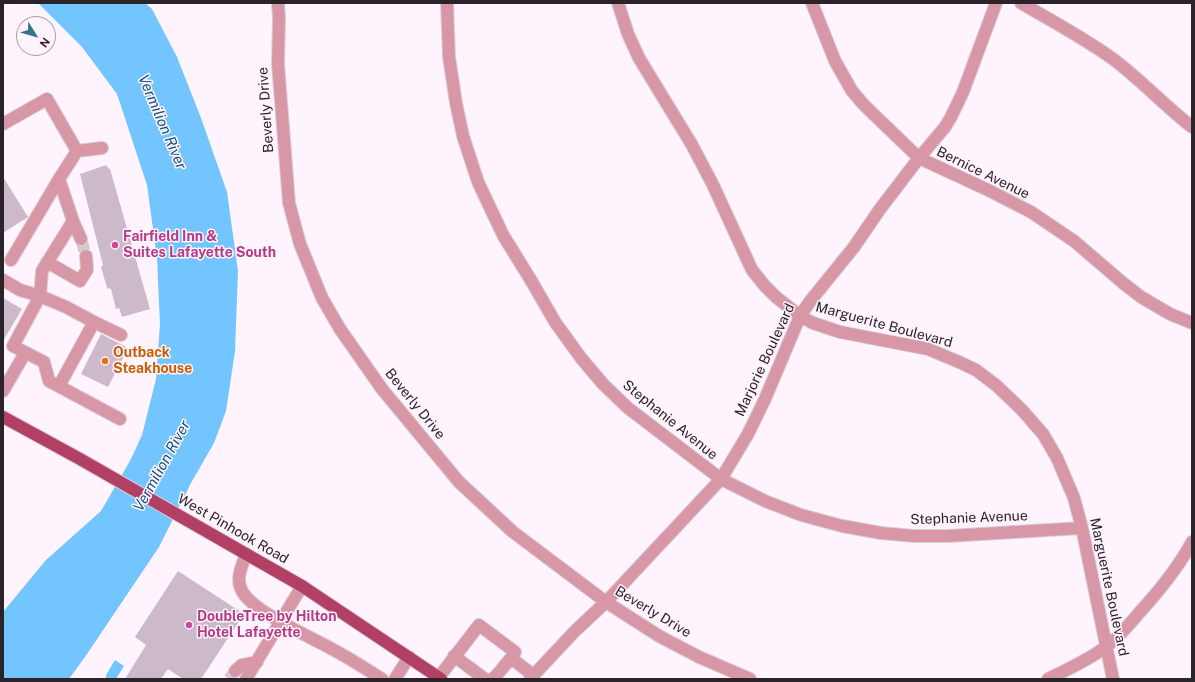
<!DOCTYPE html>
<html>
<head>
<meta charset="utf-8">
<style>
  body { margin:0 }
  #map { position:relative; width:1195px; height:682px; overflow:hidden; background:#fff3fd; font-family:"Public Sans",sans-serif }
  canvas { display:block }
  .frame { position:absolute; inset:0; border:4px solid #2a2329; pointer-events:none }
  .north { position:absolute; left:16px; top:16px; width:40px; height:40px; box-sizing:border-box; background:#fff3fd; border:1px solid #aaa0a8; border-radius:50%; rotate:127deg; font-size:11px; font-weight:700; line-height:16px; text-align:center; color:#2a2329 }
  .north::after { content:''; display:block; margin:auto; width:14px; height:18px; background:#317784; clip-path:polygon(50% 0,100% 100%,50% 72%,0 100%) }
</style>
</head>
<body>
<div id="map">
<canvas width="1195" height="682"></canvas>
<div class="frame"></div>
<div class="north">N</div>
</div>
<script>
const c = document.querySelector('canvas').getContext('2d');
c.lineJoin = 'round';
function paint(path, color) {
  c.fillStyle = color;
  c.fill(path, 'evenodd');
}
function strokePath(path, color, width, dash) {
  c.strokeStyle = color;
  c.lineWidth = width;
  c.lineCap = dash ? 'butt' : 'round';
  c.setLineDash(dash || []);
  c.stroke(path);
}
function write(font, color, halo, rows, align = 'center') {
  c.font = font + ' "Public Sans",sans-serif';
  c.lineWidth = 3;
  c.setLineDash([]);
  c.textBaseline = 'middle';
  c.strokeStyle = halo;
  c.fillStyle = color;
  for (const [text, x, y, turn = 0] of rows) {
    c.save();
    c.translate(x, y);
    c.rotate((+turn || 0) * Math.PI / 180);
    c.textAlign = isNaN(turn) ? turn : align;
    if (halo) c.strokeText(text, 0, 0);
    c.fillText(text, 0, 0);
    c.restore();
  }
}
paint(new Path2D(`
  M38 3H145L152 9 177 57 201 118 227 192 238 271 235 351 226 411 214 443 191 483 159 547 85 657 69 679H3V612L46 560 101 511 131 459 142 435 156 379 160 324 157 258 147 185 117 94 82 47Z
  M115 660 124 666 116 679H106V675Z`), '#72c5fe');
paint(new Path2D(`
  M106 165 108 168 110 169 150 309 122 317 119 308 116 309 111 289 107 288 101 267 103 265 80 174Z
  M3 177 28 217 3 233Z
  M3 298 22 309 3 341Z
  M101 334 128 348 108 387 81 374Z
  M178 571 244 614 201 679H183L168 669 161 679H125L146 645 135 637Z`), '#ccb9ca');
strokePath(new Path2D(`
  M81 239 86 256
  M229 679 235 671`), '#d4c9d3', 12, [12, 6]);
const minor = new Path2D(`
  M278 3 279 18 278 64 289 203 300 244 322 298 340 329 382 389 459 482 513 532 606 602 659 636 699 657 750 679
  M447 3 449 57 456 103 463 136 478 182 503 235 532 282 555 322 581 358 603 384 628 408 721 479 765 501 801 515 842 526 881 533 914 536H948L1082 528
  M618 3 628 34 639 58 692 145 713 185 752 270 765 286 776 297 800 316 813 323 840 332 928 349 959 362 976 370 997 386 1022 410 1043 434 1057 458 1074 498 1082 528 1113 679
  M812 3 835 61 852 91 864 105 919 158 988 190 1031 212 1074 241 1123 283 1141 297 1170 314 1192 323
  M1021 3C1052 21 1084 38 1113 59 1141 80 1165 106 1192 127
  M3 124 47 99 77 151 59 179 73 221 42 271 40 296 20 290 3 280
  M77 151 102 148
  M73 221 81 239
  M11 260 59 179
  M47 262 80 281 87 270 86 256
  M94 322 121 335
  M59 386 94 322 66 307 40 296 13 346 44 362 49 381 120 419
  M3 391 25 353
  M246 554C242 566 236 577 241 589 250 611 311 637 332 649 349 658 366 669 382 679
  M454 656 485 679
  M235 671 242 665 257 662
  M439 677 479 625 515 652 511 658 533 675
  M246 679 302 586
  M395 679 409 657
  M492 679 496 676 511 658
  M530 679 575 631 606 602 721 479 748 434 765 399 800 316 811 300 854 247 880 209 919 158 945 127 951 117 963 92 996 3
  M1048 679C1068 669 1089 660 1107 646 1119 637 1129 625 1139 613 1159 591 1178 568 1192 542`);
const major = new Path2D(`
  M3 417 80 459 302 586 441 679`);
strokePath(minor, '#d9ced7', 14);
strokePath(major, '#d9ced7', 14);
strokePath(minor, '#d797a6', 12);
strokePath(major, '#b14064', 12);
for (const [x, y, r, color] of [
  [115,245,4,"#d1479c"],
  [105,361,4,"#e8710a"],
  [189,625,4,"#d1479c"]
]) {
  const dot = new Path2D();
  dot.arc(x, y, r, 0, 2 * Math.PI);
  c.fillStyle = color;
  c.fill(dot);
  strokePath(dot, '#fff3fd', 1.5);
}
write('14px', '#2a2329', '#fff3fd', [
  ["Beverly Drive",266,110,-94],
  ["Bernice Avenue",983,173,26],
  ["Marguerite Boulevard",884,325,15],
  ["Marjorie Boulevard",765,360,-65],
  ["Beverly Drive",415,404,51],
  ["Stephanie Avenue",670,420,39],
  ["Stephanie Avenue",969,518,-2],
  ["West Pinhook Road",233,529,30],
  ["Marguerite Boulevard",1109,587,78],
  ["Beverly Drive",653,612,31]
]);
write('bold 14px', '#b23c85', '#fff3fd', [
  ["Fairfield Inn &",123,237],
  ["Suites Lafayette South",123,253],
  ["DoubleTree by Hilton",197,617],
  ["Hotel Lafayette",197,633]
], 'left');
write('bold 14px', '#c56008', '#fff3fd', [
  ["Outback",113,353],
  ["Steakhouse",113,369]
], 'left');
write('italic 15px', '#145378', '#fff3fd', [
  ["Vermilion River",162,122,67],
  ["Vermilion River",162,466,-61]
]);
</script>
</body>
</html>
